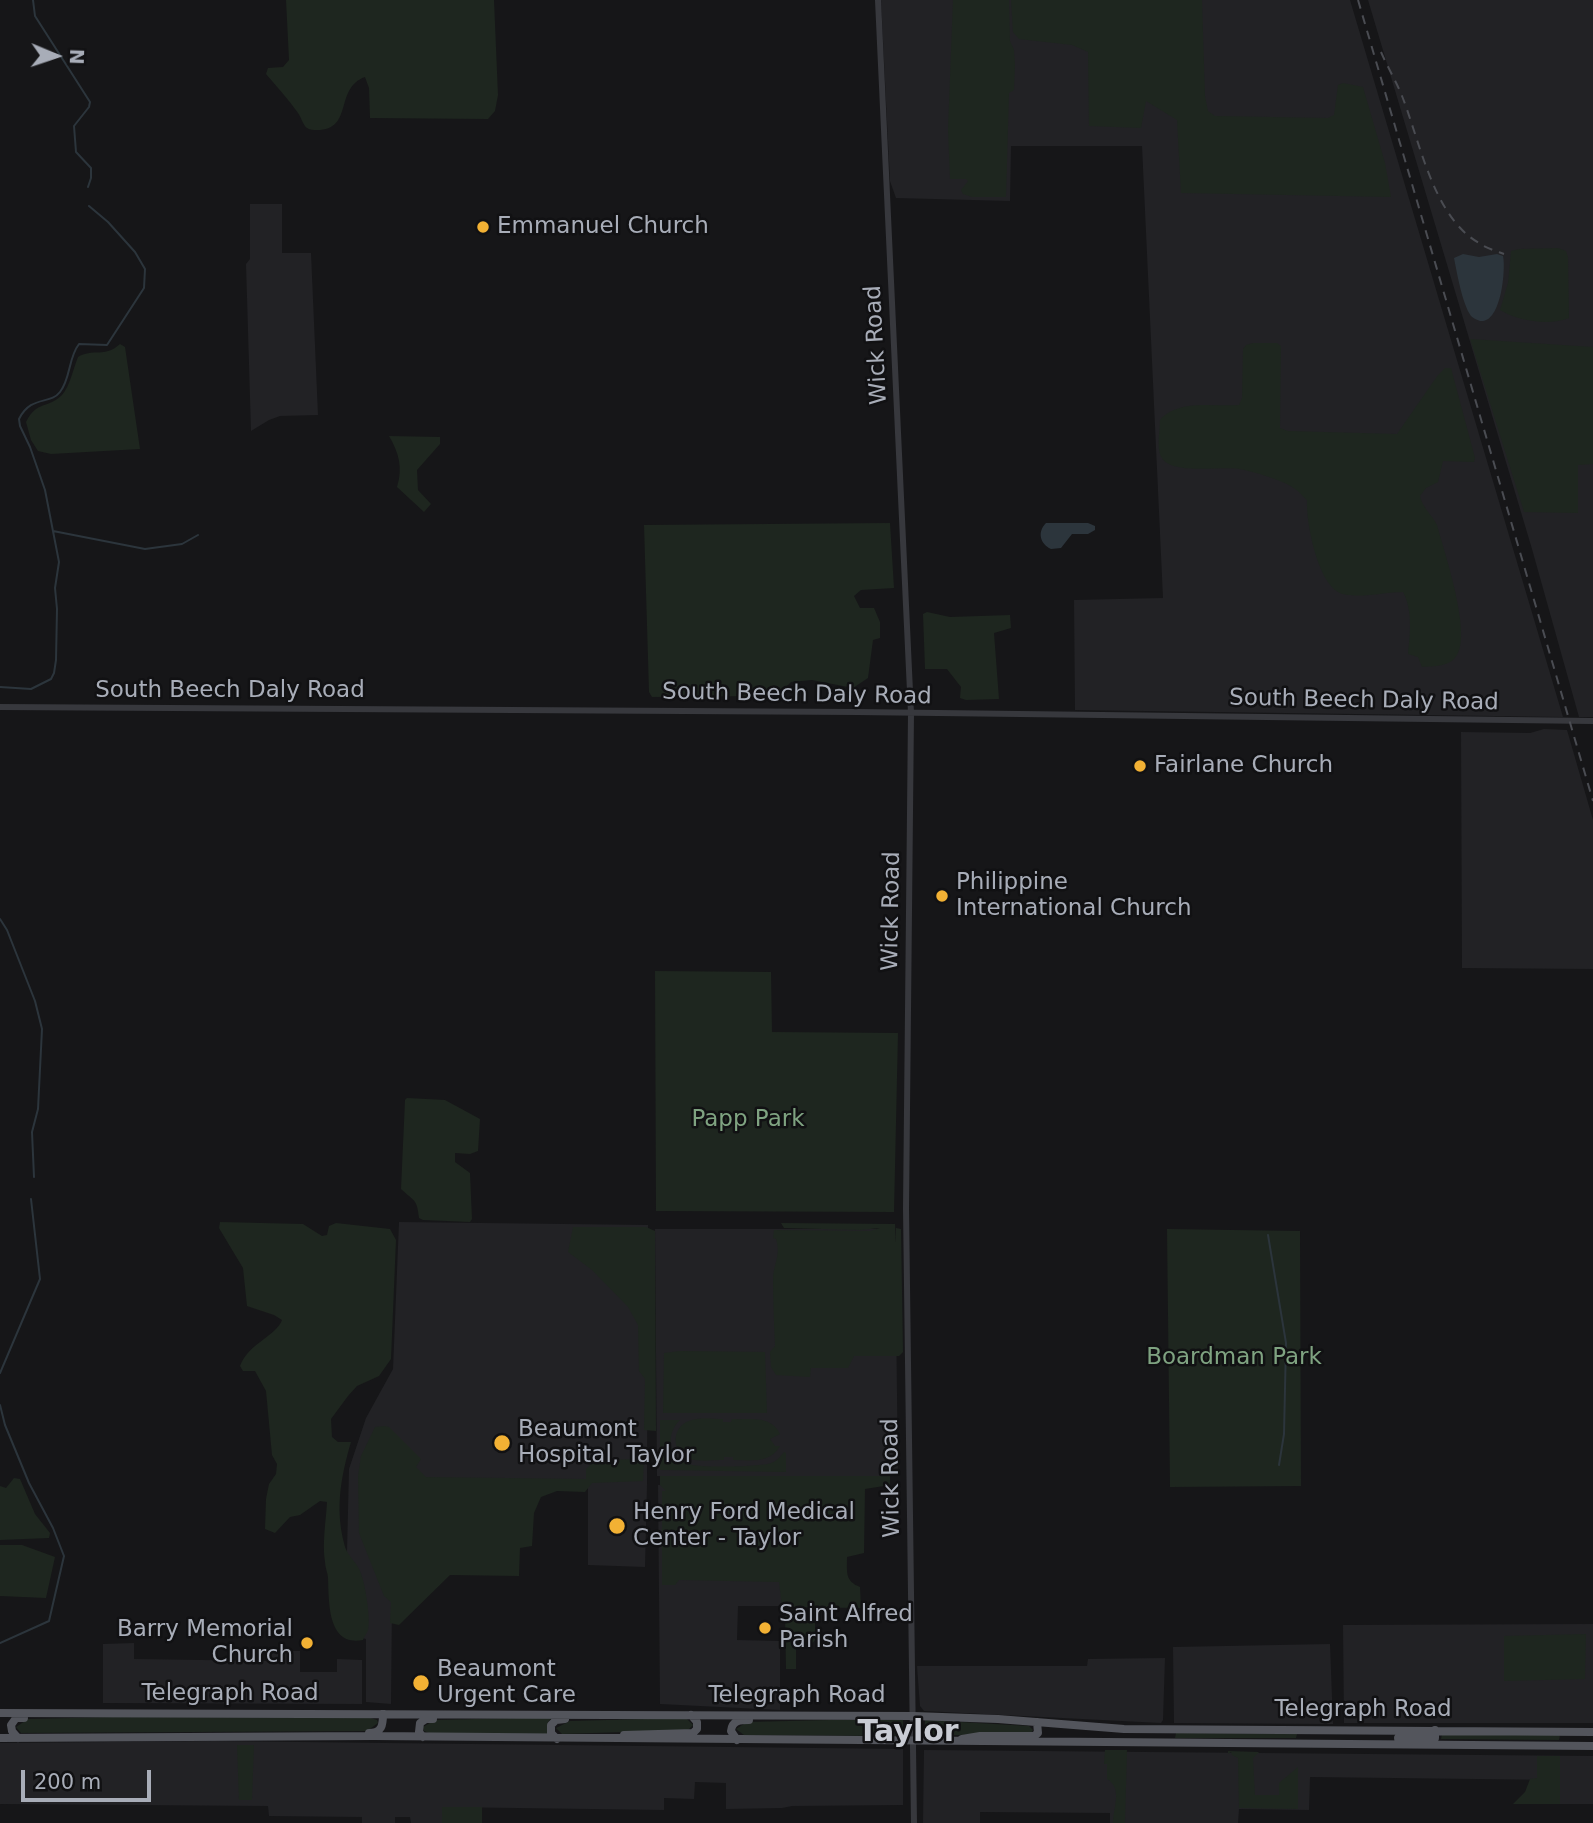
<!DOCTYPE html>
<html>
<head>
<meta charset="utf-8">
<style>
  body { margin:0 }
  #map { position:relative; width:1593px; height:1823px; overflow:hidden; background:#161618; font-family:"DejaVu Sans",sans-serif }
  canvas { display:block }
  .north { position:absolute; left:21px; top:21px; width:70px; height:70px; -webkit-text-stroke:5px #111113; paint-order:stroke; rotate:92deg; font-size:19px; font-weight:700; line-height:28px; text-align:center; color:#a8adb8 }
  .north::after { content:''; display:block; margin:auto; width:24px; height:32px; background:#a8adb8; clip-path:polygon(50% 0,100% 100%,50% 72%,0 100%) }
  .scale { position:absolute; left:21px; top:1770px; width:130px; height:32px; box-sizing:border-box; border:4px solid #a8adb8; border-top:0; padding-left:9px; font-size:21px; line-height:24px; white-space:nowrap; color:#a8adb8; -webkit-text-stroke:5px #111113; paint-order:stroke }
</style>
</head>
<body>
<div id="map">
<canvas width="1593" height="1823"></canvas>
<div class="north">N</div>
<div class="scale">200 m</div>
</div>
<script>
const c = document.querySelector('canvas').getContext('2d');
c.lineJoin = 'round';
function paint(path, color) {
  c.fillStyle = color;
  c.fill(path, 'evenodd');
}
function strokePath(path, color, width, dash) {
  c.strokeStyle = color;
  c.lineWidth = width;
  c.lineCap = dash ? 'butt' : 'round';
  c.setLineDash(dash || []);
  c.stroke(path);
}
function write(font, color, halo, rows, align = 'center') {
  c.font = font + ' "DejaVu Sans",sans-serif';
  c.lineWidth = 5;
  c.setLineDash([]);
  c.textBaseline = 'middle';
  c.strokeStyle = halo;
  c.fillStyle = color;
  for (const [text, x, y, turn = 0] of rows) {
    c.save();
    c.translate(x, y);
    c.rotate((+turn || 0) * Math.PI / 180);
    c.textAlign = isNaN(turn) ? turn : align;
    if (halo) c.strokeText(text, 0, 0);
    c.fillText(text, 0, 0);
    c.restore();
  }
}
paint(new Path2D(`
  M881 0H1350L1563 717 1075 710 1074 600 1163 598 1142 146H1011L1010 201 896 198 890 181Z
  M1368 0H1593V717H1579L1532 549Z
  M250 204H282V253H311L318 415 280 416 269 420 251 431 246 264 250 259Z
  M1544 729 1567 730 1593 820V969L1462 968 1461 732 1530 733Z
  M399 1222 648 1225 647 1485 645 1567 588 1565V1488L437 1482 392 1603 391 1704 366 1702V1639L345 1634 349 1469 366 1418 393 1369Z
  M655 1229H895L898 1476H657Z
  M658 1485 780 1486 783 1606H738L737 1640 780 1641V1710L660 1704Z
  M1593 1624V1723H1344L1343 1625Z
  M134 1643V1659L267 1661 268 1651H300V1672H337V1659L362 1660V1704L103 1703V1644Z
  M1330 1644 1333 1724 1174 1723 1173 1647Z
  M1165 1658 1163 1720 1161 1723 924 1711 920 1706 917 1666H1087L1088 1659Z
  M214 1741 903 1749V1805L792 1806 782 1808 726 1809V1783L695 1782 694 1799 664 1798V1810L443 1807 442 1823H411L410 1817H395V1823H362V1817L269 1816 268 1806 0 1804V1743Z
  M924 1750 1593 1756V1804H1558V1780L1310 1777 1309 1810 1239 1809 1238 1823H1110V1813L980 1812V1823H923Z`), '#222225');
paint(new Path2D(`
  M286 0H494L498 95 495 111 488 119 370 118 369 88 365 77C334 88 354 130 317 130 314 130 310 130 307 128 303 125 301 117 298 113 289 100 277 87 266 74L268 68 283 67 289 60Z
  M953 0H1009L1010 41 1014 50 1015 65 1014 90 1009 93 1006 197H972L963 194 961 190 968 181 966 179H950L948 129Z
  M1011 0H1202L1205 96 1208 111 1215 116 1328 118 1334 115 1338 85 1343 83 1363 87 1385 163 1391 197 1181 193 1177 120 1146 101 1141 128 1089 126 1088 52 1072 45 1019 39 1013 32Z
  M1558 248 1566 251 1568 257 1569 318C1549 326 1518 321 1500 310L1508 283 1511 251 1520 249Z
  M1470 339 1593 347V464L1578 465V513L1524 512Z
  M1253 343H1277L1281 346 1280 428 1288 431 1397 434 1438 375 1445 368H1451L1475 458 1474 462 1443 461 1438 482 1426 488 1420 496C1422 507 1432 515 1437 525 1444 551 1472 633 1457 655 1450 667 1434 666 1422 667L1418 657 1408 654C1410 634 1413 611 1403 592 1386 592 1352 600 1338 592 1317 580 1306 522 1307 500 1303 497 1300 492 1295 489 1286 481 1252 471 1239 469 1220 466 1172 475 1162 458 1156 449 1160 431 1160 420 1178 399 1214 407 1239 405L1242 398 1243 349 1246 345Z
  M120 344 125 347 140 449 51 454 38 451 31 440 26 422C37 400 48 409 62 395 70 386 73 369 78 357 92 348 105 358 120 344Z
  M389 436 440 437V444L417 470 418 490 431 504 424 512 397 487C403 468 399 453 389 436Z
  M890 523 894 588 861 590 854 596 860 608H874L880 622V638L873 640 868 678 853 688 812 680 791 682 782 691 759 696 652 697 649 692 644 525Z
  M927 612 950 617 1010 615 1011 628 994 633 999 699 966 700 960 698 961 687 947 669H925L923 614Z
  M655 971 771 972 772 1032 898 1033 894 1212 656 1211Z
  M407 1098 445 1100 480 1119 478 1151 470 1154 455 1153V1162L470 1173 472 1219 470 1222 423 1220 419 1218C417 1199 415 1202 401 1189L405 1100Z
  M220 1222 303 1224 322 1236 327 1235 329 1226 336 1223 390 1229 396 1240 391 1359 379 1376 357 1386 348 1396 331 1419 332 1437 338 1442H351C341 1476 335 1508 344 1543 346 1555 356 1561 360 1571 365 1582 371 1619 368 1630 368 1631 363 1639 363 1640 327 1647 329 1601 328 1578 328 1573 325 1568 325 1562 322 1543 326 1521 327 1502L320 1501 300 1515 290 1517 275 1533 265 1529 266 1499 269 1484 276 1474 277 1464 272 1455 266 1391 255 1371H243L240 1366C249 1343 276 1336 282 1320L274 1315 247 1306 243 1268 219 1228Z
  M781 1223 895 1224 896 1243V1228L901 1229 903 1352 899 1356H854L848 1368H811L810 1377 776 1375 771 1367 770 1352 775 1346C774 1323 773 1300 773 1278 774 1263 781 1255 776 1239L773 1238 774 1230 870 1231 880 1228 860 1230 784 1228Z
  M573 1227H646L655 1231 656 1431 644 1430 645 1379 639 1371 638 1325 628 1307 592 1270 568 1252Z
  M1167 1229 1300 1231 1301 1486 1170 1487Z
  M680 1351 765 1352 767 1413H663L664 1353Z
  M723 1419V1422H731L732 1419C750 1420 771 1415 780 1434L770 1439 775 1446H780C770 1464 751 1460 733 1460V1457H724V1460C713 1460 700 1462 690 1459 671 1454 671 1427 689 1421 699 1417 712 1419 723 1419Z
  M660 1420H680C666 1433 667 1457 688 1464 698 1468 762 1467 771 1463 777 1461 780 1457 784 1452L786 1453V1472L660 1470Z
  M384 1426 389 1427 421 1459 416 1467 426 1477 586 1479V1469L595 1460 644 1459 643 1481 592 1483 585 1492 557 1491 541 1497 534 1513 532 1546 520 1548 519 1576 450 1575 399 1625 390 1623 391 1602 384 1596 359 1533 358 1476 361 1456 375 1427Z
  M660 1476H890V1485L865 1489 864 1553 847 1557C847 1573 845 1581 860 1587L861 1608 782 1607 779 1582 679 1580 675 1585H662V1491H666L660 1485Z
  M14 1478 20 1479 35 1514 50 1533 49 1538 0 1540V1486L6 1488Z
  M0 1545H22L55 1557 46 1598 0 1596Z
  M788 1613H811L815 1616V1640L812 1644H796V1669H786L785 1616H788Z
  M1586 1634 1585 1679 1504 1681V1636Z
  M112 1717 371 1718 377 1720 378 1723 367 1731 21 1733 16 1727 28 1719Z
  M516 1718H551L547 1724 548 1734 429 1733 424 1731 423 1727 435 1720Z
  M644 1719H687L693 1725 688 1730 562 1734 556 1728 570 1721Z
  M829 1720H903V1736L744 1735 736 1729 747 1722Z
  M925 1720 1029 1726 1033 1730 1031 1733 925 1736Z
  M1176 1733 1297 1734 1296 1738H1175Z
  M1442 1734 1560 1735 1559 1740 1441 1739Z
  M237 1745H254L252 1800H239Z
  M1105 1750H1127L1125 1823H1113C1113 1809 1123 1788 1107 1779V1764H1104Z
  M1228 1751 1259 1752 1253 1758 1255 1795H1279V1783L1298 1767V1809L1239 1808 1238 1758 1232 1755 1231 1752 1228 1754Z
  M1537 1756H1560V1804H1513L1525 1792 1530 1779 1537 1778Z
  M442 1807H482V1823H442Z`), '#1e261f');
paint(new Path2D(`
  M1463 254 1479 257 1497 254 1503 256C1506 270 1501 324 1480 321 1477 320 1473 318 1471 316 1462 303 1457 273 1454 258Z
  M1046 523H1088L1095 526V530L1088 534H1072L1061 548 1051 549C1040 544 1037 532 1046 523Z`), '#2c353c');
strokePath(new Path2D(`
  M33 0 35 16 90 102 89 107 74 126 76 152 91 168V178L88 187
  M53 531 145 549 182 544 198 535
  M0 687 31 689 51 679 54 673 56 660 57 609 55 588 59 562 45 490 30 447 20 426 19 419C31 395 50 405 60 392 71 378 68 358 79 344L107 345 144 288 145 269 135 252 108 222 89 206
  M0 919 7 930 35 1001 42 1029 38 1109 32 1132 34 1177
  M1268 1235 1286 1343 1284 1434 1279 1465
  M0 1373 40 1279 31 1199
  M0 1405 5 1425 29 1483 53 1528 64 1556 49 1621 0 1643`), '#2c353c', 2);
strokePath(new Path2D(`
  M878 0 911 713 906 1208 914 1823
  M0 707 856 712 1593 721`), '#37383d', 6);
strokePath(new Path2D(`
  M0 1713 914 1716 998 1719 1124 1729 1593 1732
  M369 1733C382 1733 383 1725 383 1714
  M624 1735 693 1733 697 1729V1722L691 1715
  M423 1737 419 1732 420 1723 426 1719H433
  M0 1738 374 1736 1593 1746
  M18 1738 12 1731 11 1725 16 1718H24
  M1398 1738H1435V1730
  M557 1739 551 1733V1725L556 1720 565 1719
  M962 1739 980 1736H1034L1038 1733 1037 1722
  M737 1740 731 1731C732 1720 741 1720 749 1720`), '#53555c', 8);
strokePath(new Path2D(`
  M1358 0 1593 801
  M1381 52C1387 66 1396 81 1402 96 1420 141 1433 217 1479 243 1486 248 1496 251 1504 254`), '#4a4c52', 2, [9, 7]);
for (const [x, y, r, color] of [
  [483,227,7,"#f2b134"],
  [1140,766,7,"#f2b134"],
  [942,896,7,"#f2b134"],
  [502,1443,9,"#f2b134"],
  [617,1526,9,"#f2b134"],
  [765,1628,7,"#f2b134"],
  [307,1643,7,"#f2b134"],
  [421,1683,9,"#f2b134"]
]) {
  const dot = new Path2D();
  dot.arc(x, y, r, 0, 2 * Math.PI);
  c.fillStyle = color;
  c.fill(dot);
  strokePath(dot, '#111113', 2.5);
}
write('23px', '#a8adb8', '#111113', [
  ["Emmanuel Church",497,227],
  ["Fairlane Church",1154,766],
  ["Philippine",956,883],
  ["International Church",956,909],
  ["Beaumont",518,1430],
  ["Hospital, Taylor",518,1456],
  ["Henry Ford Medical",633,1513],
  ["Center - Taylor",633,1539],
  ["Saint Alfred",779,1615],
  ["Parish",779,1641],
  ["Barry Memorial",293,1630,"right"],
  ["Church",293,1656,"right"],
  ["Beaumont",437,1670],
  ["Urgent Care",437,1696]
], 'left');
write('23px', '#a8adb8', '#111113', [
  ["Wick Road",877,345,-93],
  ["South Beech Daly Road",230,691],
  ["South Beech Daly Road",797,695,1],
  ["South Beech Daly Road",1364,701,1],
  ["Wick Road",892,911,-89],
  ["Wick Road",892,1478,-91],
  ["Telegraph Road",230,1694],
  ["Telegraph Road",797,1696],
  ["Telegraph Road",1363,1710]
]);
write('23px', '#7fa381', '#111113', [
  ["Papp Park",748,1120],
  ["Boardman Park",1234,1358]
]);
write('bold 30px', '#c9ccd4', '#111113', [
  ["Taylor",908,1733]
]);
</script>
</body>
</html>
